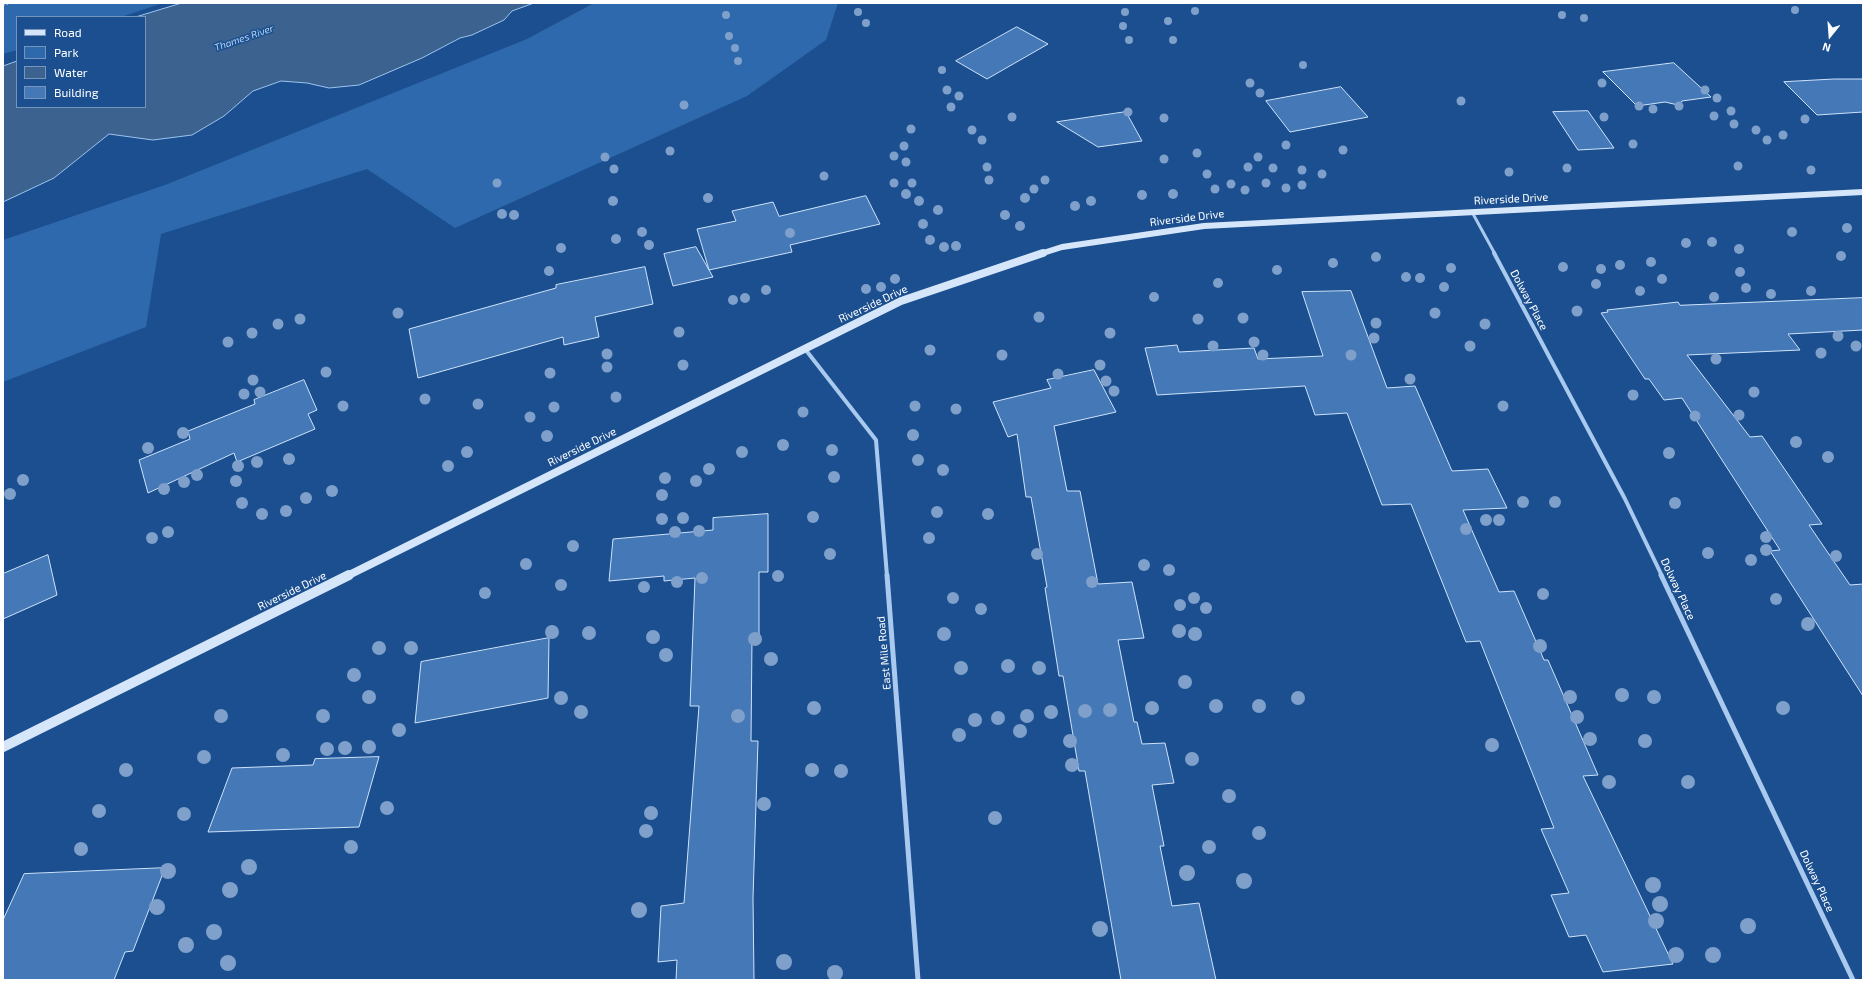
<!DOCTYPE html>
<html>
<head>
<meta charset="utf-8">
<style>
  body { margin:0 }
  #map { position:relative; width:1866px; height:983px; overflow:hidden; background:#1b4f8f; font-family:"Exo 2",sans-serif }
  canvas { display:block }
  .frame { position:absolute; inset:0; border:4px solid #fff; pointer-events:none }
  .legend { position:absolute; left:16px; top:16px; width:130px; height:92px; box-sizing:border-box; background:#1b4f8f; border:1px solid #7695bc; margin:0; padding:5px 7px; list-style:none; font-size:12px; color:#fff }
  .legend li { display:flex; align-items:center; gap:8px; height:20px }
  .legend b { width:20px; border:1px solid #7695bc }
  .north { position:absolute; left:1810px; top:16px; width:40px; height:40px; -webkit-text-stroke:3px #1b4f8f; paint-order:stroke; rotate:197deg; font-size:11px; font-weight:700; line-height:16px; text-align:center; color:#fff }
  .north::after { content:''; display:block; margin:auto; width:14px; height:18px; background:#fff; clip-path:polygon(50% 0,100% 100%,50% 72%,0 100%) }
</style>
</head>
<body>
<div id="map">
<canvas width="1866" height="983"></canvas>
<div class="frame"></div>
<ul class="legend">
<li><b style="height:5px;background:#d6e6fa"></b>Road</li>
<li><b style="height:11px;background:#2e69ad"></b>Park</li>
<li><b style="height:11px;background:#3c6290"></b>Water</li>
<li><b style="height:11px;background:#4478b7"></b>Building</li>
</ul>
<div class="north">N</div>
</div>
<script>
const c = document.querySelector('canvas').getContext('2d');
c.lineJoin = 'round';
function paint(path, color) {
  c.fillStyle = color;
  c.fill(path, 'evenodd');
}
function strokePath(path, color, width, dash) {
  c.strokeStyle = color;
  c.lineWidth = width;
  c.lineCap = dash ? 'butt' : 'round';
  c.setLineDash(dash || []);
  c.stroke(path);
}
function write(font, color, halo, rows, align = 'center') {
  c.font = font + ' "Exo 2",sans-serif';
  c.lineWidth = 3;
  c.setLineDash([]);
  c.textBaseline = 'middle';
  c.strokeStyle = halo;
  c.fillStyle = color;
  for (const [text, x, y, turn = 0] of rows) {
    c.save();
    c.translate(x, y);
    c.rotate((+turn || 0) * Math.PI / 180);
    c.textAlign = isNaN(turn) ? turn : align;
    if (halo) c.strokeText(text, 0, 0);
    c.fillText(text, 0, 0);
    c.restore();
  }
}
paint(new Path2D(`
  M3 3H163L121 17H17V50L3 54Z
  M594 3H838L826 40 747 96 455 228 367 169 161 234 146 327 3 382V240L165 185 527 39Z`), '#2e69ad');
const water = new Path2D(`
  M182 3H534L512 11 504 20 472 35 460 38 422 58 359 85 329 88 307 83 281 81 253 91 224 116 192 135 153 140 109 134 54 178 3 202V66L17 61V107H145V17H136Z`);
paint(water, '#3c6290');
strokePath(water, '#9cc4f0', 1);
const building = new Path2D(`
  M1017 27 1048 44 987 79 956 61Z
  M1674 63 1711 97 1682 101 1678 105 1665 102 1637 106 1603 72Z
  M1834 79H1863V112L1817 115 1784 82Z
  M1341 87 1368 117 1290 132 1266 101Z
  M1588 111 1614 148 1578 150 1553 112Z
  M1126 112 1142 141 1098 147 1057 122Z
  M866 196 880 224 790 245 792 252 709 270 697 229 736 221 732 211 773 202 779 216Z
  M696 247 713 277 673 286 664 254Z
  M645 267 653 304 595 317 599 337 564 345 563 337 418 378 409 329 556 288V285Z
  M1351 291 1387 388 1415 386 1452 471 1488 469 1507 508 1463 510 1499 592 1514 591 1544 660H1548L1598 775 1583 776 1673 964 1603 972 1586 935 1569 937 1551 895 1569 893 1541 829 1554 828 1480 641 1466 642 1411 504 1382 505 1347 413 1315 415 1305 386 1157 395 1145 348 1177 345 1179 352 1254 348 1258 359 1323 356 1302 292Z
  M1863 298V330L1788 334 1800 350 1687 355 1750 437 1762 436 1822 524 1809 525 1850 585 1863 584V696L1770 551 1780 550 1682 398 1664 400 1649 379H1645L1601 313 1608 312 1607 310 1678 302 1680 305Z
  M1094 370 1116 412 1054 426 1067 491H1080L1098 584 1132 582 1144 638 1118 640 1134 722H1137L1142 744 1165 743 1174 783 1152 785 1164 846H1160L1172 906 1199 903 1216 980H1121L1085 771H1079L1063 676H1059L1045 588 1047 587 1031 497H1026L1017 434 1008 437 993 402 1051 388 1047 380Z
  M304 380 317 410 308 414 315 429 237 462 234 453 148 493 139 460 190 439 188 431 255 404 254 400Z
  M768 514V572H759V639H752L751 741H758L753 898 754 980H676L677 960 658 962 661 906 684 903 699 706H690L695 578 664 581V576L609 581 613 539 713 530V518Z
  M48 555 57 595 3 619V574Z
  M549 638 548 698 415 723 421 662Z
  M379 757 359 827 208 832 232 768 313 765 315 759Z
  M165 868 133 951 125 952 114 980H3V920L24 874Z`);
paint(building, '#4478b7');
strokePath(building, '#cfe3fa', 1);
strokePath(new Path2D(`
  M3 5 10 3`), '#a9c9ee', 2, [1.5, 2]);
strokePath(new Path2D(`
  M1472 212 1495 254`), '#a9c9ee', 3);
strokePath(new Path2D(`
  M1494 253 1625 499 1662 576
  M805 349 876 440 887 576`), '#a9c9ee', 4);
strokePath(new Path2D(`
  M887 575 918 980
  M1661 575 1853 980`), '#a9c9ee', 5);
strokePath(new Path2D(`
  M1040 254 1062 247 1204 226 1863 192`), '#d6e6fa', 6);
strokePath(new Path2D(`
  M347 576 901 301 1043 253`), '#d6e6fa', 8);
strokePath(new Path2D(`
  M3 747 349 575`), '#d6e6fa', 10);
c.fillStyle = '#7ea0ca';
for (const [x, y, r] of [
  [1795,10,4],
  [1195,11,4],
  [858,12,4],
  [1125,12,4],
  [726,15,4],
  [1562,15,4],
  [1584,18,4],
  [1168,21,4],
  [866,23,4],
  [1123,26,4],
  [729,36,4],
  [1129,40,4],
  [1173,40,4],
  [735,48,4],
  [738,61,4],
  [1303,65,4],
  [942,70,4],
  [1250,83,4.5],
  [1602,83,4.5],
  [947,90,4.5],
  [1705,90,4.5],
  [1260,93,4.5],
  [959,96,4.5],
  [1717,98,4.5],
  [1461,101,4.5],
  [684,105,4.5],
  [1639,106,4.5],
  [1679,106,4.5],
  [951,107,4.5],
  [1653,109,4.5],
  [1731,111,4.5],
  [1128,112,4.5],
  [1714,116,4.5],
  [1012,117,4.5],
  [1604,117,4.5],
  [1164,118,4.5],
  [1805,119,4.5],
  [1734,124,4.5],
  [911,129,4.5],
  [972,130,4.5],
  [1756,130,4.5],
  [1783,135,4.5],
  [982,140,4.5],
  [1767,140,4.5],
  [1633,144,4.5],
  [1286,145,4.5],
  [904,146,4.5],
  [1343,150,4.5],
  [670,151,4.5],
  [1197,153,4.5],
  [894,156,4.5],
  [605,157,4.5],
  [1258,157,4.5],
  [1164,159,4.5],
  [906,162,4.5],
  [1738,166,4.5],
  [987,167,4.5],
  [1248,167,4.5],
  [1273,168,4.5],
  [1567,168,4.5],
  [614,169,4.5],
  [1302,170,4.5],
  [1811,170,4.5],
  [1509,172,4.5],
  [1207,174,4.5],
  [1322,174,4.5],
  [824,176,4.5],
  [989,180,4.5],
  [1045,180,4.5],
  [497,183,4.5],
  [894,183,4.5],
  [912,183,4.5],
  [1266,183,4.5],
  [1231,184,4.5],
  [1302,185,4.5],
  [1286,188,4.5],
  [1034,189,4.5],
  [1215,189,4.5],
  [1245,190,4.5],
  [906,194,5],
  [1173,194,5],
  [1142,195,5],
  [708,198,5],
  [1025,198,5],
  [613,201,5],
  [919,201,5],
  [1091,201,5],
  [1075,206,5],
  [938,210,5],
  [502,214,5],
  [514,215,5],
  [1005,215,5],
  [923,224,5],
  [1020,226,5],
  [1847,228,5],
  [642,232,5],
  [1792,232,5],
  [790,233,5],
  [616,239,5],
  [930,240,5],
  [1712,242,5],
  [1686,243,5],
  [649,245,5],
  [956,246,5],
  [944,247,5],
  [561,248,5],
  [1739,249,5],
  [1841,256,5],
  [1376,257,5],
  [1651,262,5],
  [1333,263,5],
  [1620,265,5],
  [1563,267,5],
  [1451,268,5],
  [1601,269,5],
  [1277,270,5],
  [549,271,5],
  [1740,272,5],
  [1406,277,5],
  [1420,278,5],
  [895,279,5],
  [1662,279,5],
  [1218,283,5],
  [1596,284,5],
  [881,287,5],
  [1444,287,5],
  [1746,288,5],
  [866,289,5],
  [766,290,5],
  [1640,291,5],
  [1811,291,5],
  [1771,294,5],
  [1154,297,5],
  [1714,297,5],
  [745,298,5],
  [733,300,5],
  [1577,311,5.5],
  [398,313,5.5],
  [1435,313,5.5],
  [1039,317,5.5],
  [1243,318,5.5],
  [300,319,5.5],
  [1198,319,5.5],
  [1376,323,5.5],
  [278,324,5.5],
  [1485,324,5.5],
  [679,332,5.5],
  [252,333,5.5],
  [1110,333,5.5],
  [1838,336,5.5],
  [1374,338,5.5],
  [228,342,5.5],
  [1254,342,5.5],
  [1213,346,5.5],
  [1470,346,5.5],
  [1856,346,5.5],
  [930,350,5.5],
  [1821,353,5.5],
  [607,354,5.5],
  [1002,355,5.5],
  [1263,355,5.5],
  [1351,355,5.5],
  [1716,359,5.5],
  [683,365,5.5],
  [1100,365,5.5],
  [607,367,5.5],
  [326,372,5.5],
  [550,373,5.5],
  [1058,374,5.5],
  [1410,379,5.5],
  [253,380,5.5],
  [1106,381,5.5],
  [1114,391,5.5],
  [260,392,5.5],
  [1754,392,5.5],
  [244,394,5.5],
  [1633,395,5.5],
  [616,397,5.5],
  [425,399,5.5],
  [478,404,5.5],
  [343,406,5.5],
  [915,406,5.5],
  [1503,406,5.5],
  [554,407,5.5],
  [956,409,5.5],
  [803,412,5.5],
  [1739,415,5.5],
  [1695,416,5.5],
  [530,417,5.5],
  [183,433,6],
  [913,435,6],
  [547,436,6],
  [1796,442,6],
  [783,445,6],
  [148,448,6],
  [832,450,6],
  [467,452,6],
  [742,452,6],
  [1669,453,6],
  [1828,457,6],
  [289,459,6],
  [918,460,6],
  [257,462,6],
  [238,466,6],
  [448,466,6],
  [709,469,6],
  [943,470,6],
  [197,475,6],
  [834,477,6],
  [665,478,6],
  [23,480,6],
  [236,481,6],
  [696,481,6],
  [184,482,6],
  [164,489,6],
  [332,491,6],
  [10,494,6],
  [662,495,6],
  [306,498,6],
  [1523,502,6],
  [1555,502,6],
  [242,503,6],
  [1675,503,6],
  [286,511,6],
  [937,512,6],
  [262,514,6],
  [988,514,6],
  [813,517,6],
  [683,518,6],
  [662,519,6],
  [1486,520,6],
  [1499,520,6],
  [1466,529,6],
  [699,531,6],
  [168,532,6],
  [675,532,6],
  [1766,537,6],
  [152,538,6],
  [929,538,6],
  [573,546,6],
  [1766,550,6],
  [1708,553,6],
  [830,554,6],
  [1037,554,6],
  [1836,556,6],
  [1751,560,6],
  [526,564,6],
  [1144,565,6],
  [1169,570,6],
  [778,576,6],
  [702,578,6],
  [677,582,6],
  [1092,582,6],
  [561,585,6],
  [644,587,6],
  [485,593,6],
  [1543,594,6],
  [953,598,6],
  [1194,598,6],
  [1776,599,6],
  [1180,605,6],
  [1206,608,6],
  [981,609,6],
  [1808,624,7],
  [1179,631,7],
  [552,632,7],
  [589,633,7],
  [944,634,7],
  [1195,634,7],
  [653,637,7],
  [755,639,7],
  [1540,646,7],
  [379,648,7],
  [411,648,7],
  [666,655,7],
  [771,659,7],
  [1008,666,7],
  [961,668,7],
  [1039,668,7],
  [354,675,7],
  [1185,682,7],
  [1622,695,7],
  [369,697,7],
  [1570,697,7],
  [1654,697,7],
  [561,698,7],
  [1298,698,7],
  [1216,706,7],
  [1259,706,7],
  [814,708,7],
  [1152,708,7],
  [1783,708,7],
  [1110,710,7],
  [1085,711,7],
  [581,712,7],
  [1051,712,7],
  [221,716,7],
  [323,716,7],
  [738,716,7],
  [1027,716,7],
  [1577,717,7],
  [998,718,7],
  [975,720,7],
  [399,730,7],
  [1020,731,7],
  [959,735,7],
  [1590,739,7],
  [1070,741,7],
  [1645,741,7],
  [1492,745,7],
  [369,747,7],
  [345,748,7],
  [327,749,7],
  [283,755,7],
  [204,757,7],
  [1192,759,7],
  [1072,765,7],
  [126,770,7],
  [812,770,7],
  [841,771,7],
  [1609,782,7],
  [1688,782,7],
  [1229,796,7],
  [764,804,7],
  [387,808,7],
  [99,811,7],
  [651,813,7],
  [184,814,7],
  [995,818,7],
  [646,831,7],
  [1259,833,7],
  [351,847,7],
  [1209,847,7],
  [81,849,7],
  [249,867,8],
  [168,871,8],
  [1187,873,8],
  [1244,881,8],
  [1653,885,8],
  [230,890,8],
  [1660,904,8],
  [157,907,8],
  [639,910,8],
  [1656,921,8],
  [1748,926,8],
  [1100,929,8],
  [214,932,8],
  [186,945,8],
  [1676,955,8],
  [1713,955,8],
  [784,962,8],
  [228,963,8],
  [835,973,8]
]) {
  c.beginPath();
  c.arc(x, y, r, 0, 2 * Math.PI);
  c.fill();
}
write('italic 10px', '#b5d3f5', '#1b4f8f', [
  ["Thames River",244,38,-19]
]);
write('11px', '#fff', '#1b4f8f', [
  ["Riverside Drive",1511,199,-3],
  ["Riverside Drive",1187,218,-7],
  ["Dolway Place",1529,300,62],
  ["Riverside Drive",873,304,-25],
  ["Riverside Drive",582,447,-26],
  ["Dolway Place",1678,589,65],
  ["Riverside Drive",292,591,-26],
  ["East Mile Road",884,653,-95],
  ["Dolway Place",1817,881,65]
]);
</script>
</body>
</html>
